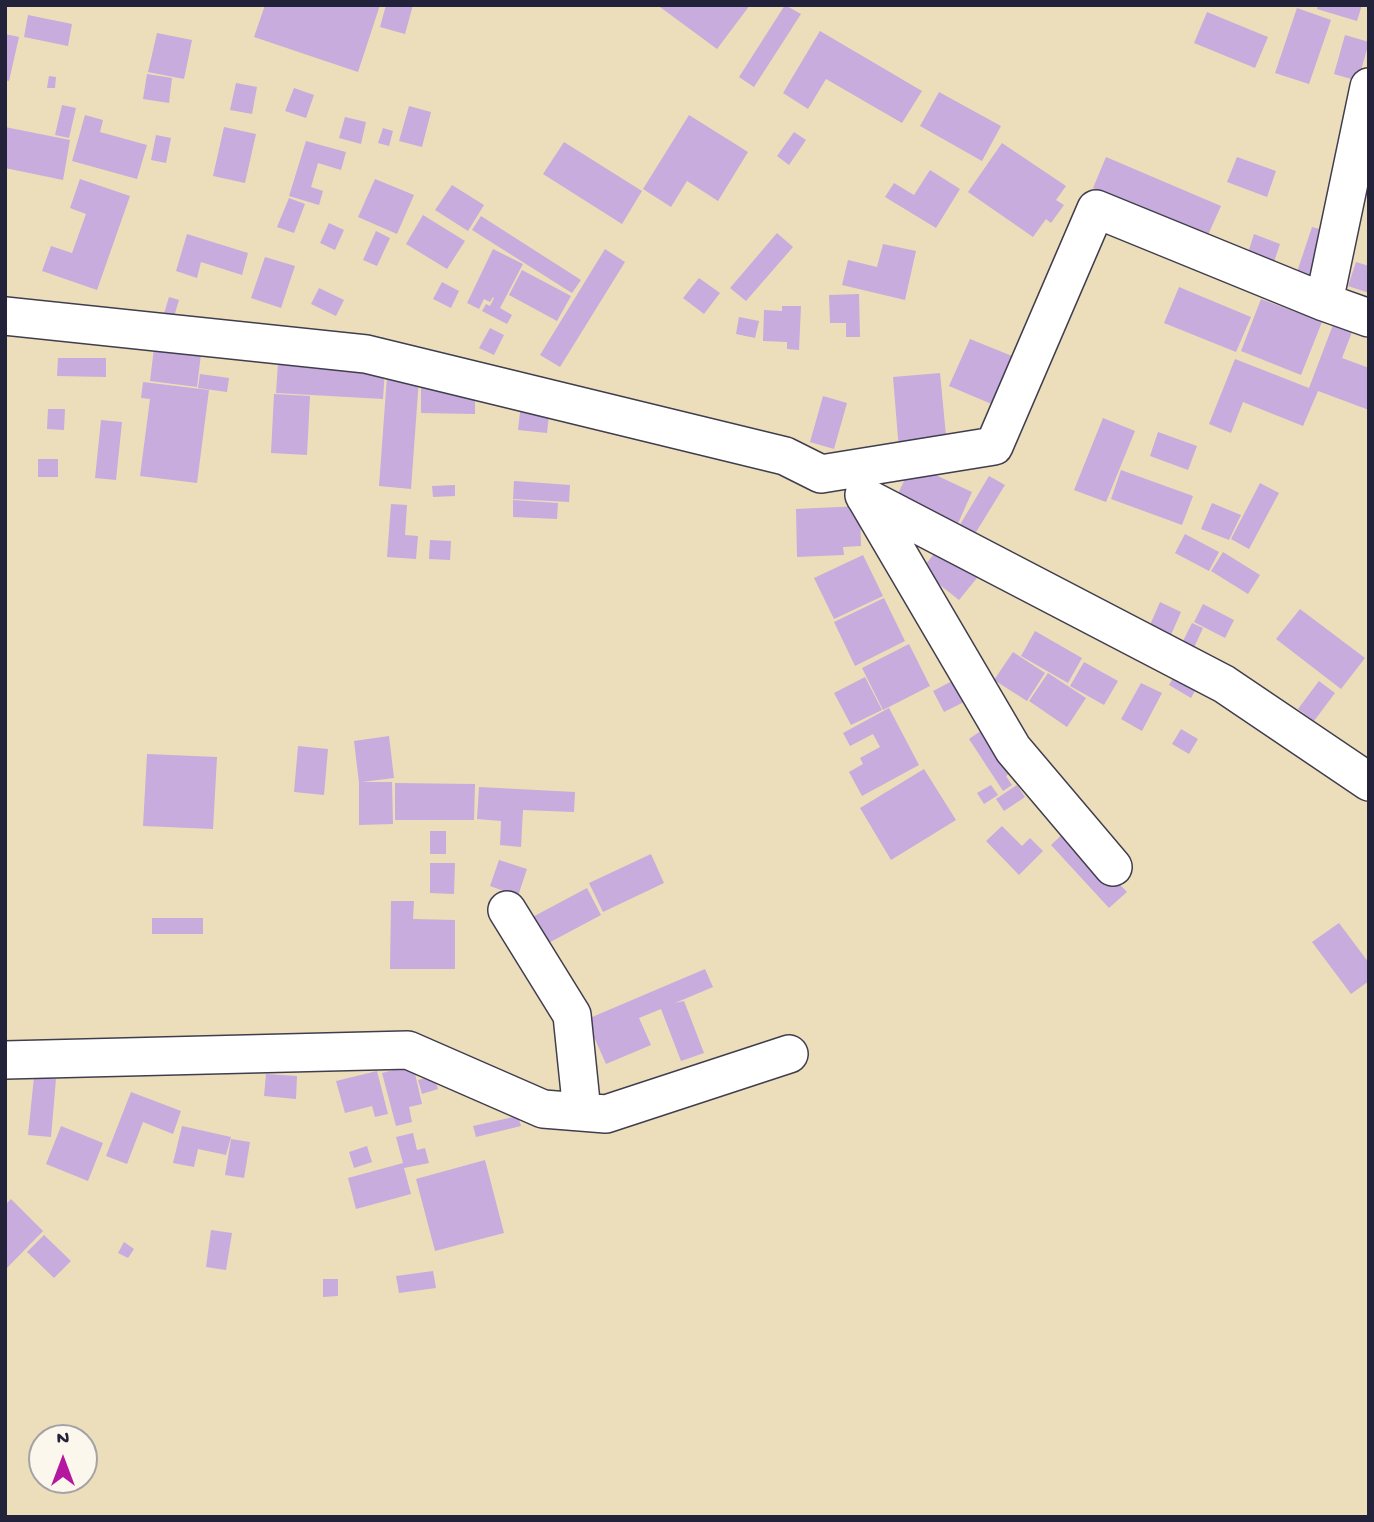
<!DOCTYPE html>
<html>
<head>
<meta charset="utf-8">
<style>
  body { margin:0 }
  #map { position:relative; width:1374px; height:1522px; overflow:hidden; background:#ecdeba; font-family:"Gochi Hand",sans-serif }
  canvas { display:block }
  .frame { position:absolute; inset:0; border:7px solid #22223b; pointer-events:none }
  .north { position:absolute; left:28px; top:1424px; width:70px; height:70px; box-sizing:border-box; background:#fbf7ec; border:2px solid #a4a2a5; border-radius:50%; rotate:0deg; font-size:19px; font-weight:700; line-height:28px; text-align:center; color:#22223b }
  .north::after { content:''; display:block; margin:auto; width:24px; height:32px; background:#b5179e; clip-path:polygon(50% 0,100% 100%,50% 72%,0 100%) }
</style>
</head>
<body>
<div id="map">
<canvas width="1374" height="1522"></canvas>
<div class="frame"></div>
<div class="north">N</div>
</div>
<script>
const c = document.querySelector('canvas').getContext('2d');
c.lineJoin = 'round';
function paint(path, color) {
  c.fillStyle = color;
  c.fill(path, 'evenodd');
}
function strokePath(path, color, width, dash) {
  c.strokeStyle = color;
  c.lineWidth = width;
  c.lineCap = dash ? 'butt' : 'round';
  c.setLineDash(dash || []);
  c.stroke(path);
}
paint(new Path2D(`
  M265 5H380L358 72 254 37Z
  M386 5H413L405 34 380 27Z
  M661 5H750L717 49 660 7Z
  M785 5 801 14 754 87 739 77Z
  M1318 5H1362L1357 21 1317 9Z
  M1297 8 1331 20 1309 84 1275 73Z
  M1207 12 1268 37 1255 68 1194 43Z
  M28 15 72 24 68 46 24 37Z
  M820 31 922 91 902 123 826 79 808 109 783 93Z
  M157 33 192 40 184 79 148 72Z
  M5 34 19 37 9 81 5 80Z
  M1345 35 1369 42 1358 81 1334 74Z
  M147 74 172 78 169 103 143 99Z
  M49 76 56 77 55 88H47Z
  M236 83 257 87 252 114 230 110Z
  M294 88 314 95 306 118 285 111Z
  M939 92 1001 126 982 161 920 126Z
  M62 105 76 108 69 138 55 135Z
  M409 106 431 112 422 147 399 141Z
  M85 115 103 120 100 132 147 145 137 179 72 161Z
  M689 115 748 152 718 201 687 181 671 207 643 189Z
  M345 117 366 122 361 144 339 138Z
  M5 127 70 140 63 180 5 168Z
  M224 127 256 134 245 183 213 176Z
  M383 128 393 131 389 146 378 143Z
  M794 132 806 140 789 165 777 156Z
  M156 135 171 138 166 163 151 160Z
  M306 141 346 152 341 170 318 163 311 187 323 191 319 205 289 196Z
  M564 142 642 191 622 224 543 174Z
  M1002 143 1066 186 1056 200 1064 205 1051 223 1046 219 1033 237 968 192Z
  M1106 157 1221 206 1207 237 1093 188Z
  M1237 157 1276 171 1267 197 1227 182Z
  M930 170 960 189 936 228 885 197 894 183 914 195Z
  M80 179 130 196 97 290 42 271 51 246 72 253 86 214 70 208Z
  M375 179 414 195 397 234 358 217Z
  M452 185 484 205 468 231 435 210Z
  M289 198 305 204 294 233 277 227Z
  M423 215 465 241 447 269 406 244Z
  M481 216 581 280 572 293 472 230Z
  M329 223 344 230 335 250 320 243Z
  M1312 227 1328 231 1313 277 1297 272Z
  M376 231 390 238 377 266 363 260Z
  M777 233 793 247 746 301 730 288Z
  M187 234 248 253 242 275 201 262 197 278 176 271Z
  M1254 234 1280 244 1274 262 1248 253Z
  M883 244 916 251 905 300 842 285 848 260 877 267Z
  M493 249 523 264 500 308 512 315 507 324 482 311 486 304 490 306 494 298 493 297 490 302 484 299 479 309 467 303Z
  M605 249 625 262 560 367 540 355Z
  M265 257 295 266 281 308 251 298Z
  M1356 262 1369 266V293L1348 286Z
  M522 270 571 296 557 321 509 295Z
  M699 278 720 293 704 314 683 298Z
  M442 282 459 291 451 308 433 299Z
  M1179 287 1251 317 1236 352 1164 323Z
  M319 288 344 300 336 316 311 304Z
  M859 294 860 337H846V323H830L829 295Z
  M169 297 179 300 173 320 163 317Z
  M1261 299 1322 322 1301 375 1241 351Z
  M782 306H801L799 350 787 349V342L763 341 764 310 782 311Z
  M1339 309 1369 326 1364 338 1352 332 1342 358 1369 368V410L1318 391 1303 426 1243 402 1231 433 1209 424 1235 359 1309 388Z
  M739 317 759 321 755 338 736 334Z
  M490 328 504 335 494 355 479 348Z
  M970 339 1022 360 1001 408 949 386Z
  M154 348 201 354 197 387 150 381Z
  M58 358H106V377L57 376Z
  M278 363 385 370 383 399 276 393Z
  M940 373 947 446 899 450 893 377Z
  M200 374 229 378 227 392 198 388Z
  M387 376 419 378 411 489 379 486Z
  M143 382 209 390 197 483 140 476 150 399 141 398Z
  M421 386 475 387V414L421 413Z
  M274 394 310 396 307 455 271 453Z
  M823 396 847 403 834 449 810 442Z
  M521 403 550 406 547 433 518 430Z
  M48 409H65L64 430 47 429Z
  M1103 418 1135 431 1106 502 1074 490Z
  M101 420 122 422 116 480 95 478Z
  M1158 432 1197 446 1188 470 1150 456Z
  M38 459H58V477H38Z
  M912 464 972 492 956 528 895 500Z
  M1121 470 1193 496 1182 525 1111 499Z
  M989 476 1005 485 973 537 958 528Z
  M514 481 570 485 569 502 513 499Z
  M1260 483 1279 493 1249 549 1231 539Z
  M455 485V496L433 497 432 486Z
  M513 500 558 503 557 519 513 517Z
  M1212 503 1241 515 1229 540 1201 529Z
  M391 504 407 505 405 535 418 536 416 559 387 557Z
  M860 506 861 546 843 547 844 555 797 557 796 509Z
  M1185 534 1219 552 1209 571 1175 553Z
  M430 540 451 541 450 560 429 559Z
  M943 543 981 573 959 600 921 570Z
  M1223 552 1260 575 1248 594 1211 571Z
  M863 555 883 596 834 619 814 578Z
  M884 598 905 641 855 666 834 622Z
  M1160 602 1181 612 1167 644 1146 634Z
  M1203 604 1234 620 1225 638 1194 622Z
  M1300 609 1365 658 1341 689 1276 639Z
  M1192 623 1203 628 1191 654 1179 649Z
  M1035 631 1082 658 1068 683 1021 656Z
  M909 644 930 686 883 710 862 668Z
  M1013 652 1045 673 1027 701 994 680Z
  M1084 662 1118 681 1104 705 1070 686Z
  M1177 671 1199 684 1191 698 1169 685Z
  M1048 673 1086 698 1067 727 1029 701Z
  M865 677 882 710 851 725 834 693Z
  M958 678 964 702 944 712 933 691Z
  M1319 681 1335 693 1314 721 1298 709Z
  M1141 683 1162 693 1142 731 1121 719Z
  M889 708 919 765 862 796 849 772 863 764 860 758 880 747 873 734 850 746 843 733Z
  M1181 729 1198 739 1189 754 1172 744Z
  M982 730 1020 766 1006 776 1012 785 1003 791 969 739Z
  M389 736 394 778 362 782H392L393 824 359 825V783L354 741Z
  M298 746 328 749 324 795 294 792Z
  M147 754 217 757 213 829 143 826Z
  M924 769 956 820 891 860 860 808Z
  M395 783 475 784 474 820H395Z
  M991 785 998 795 984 804 977 793Z
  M1017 785 1025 797 1004 811 996 799Z
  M479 787 575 792 574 812 523 810 521 847 500 845 501 821 477 819Z
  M1002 826 1022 846 1030 838 1043 851 1019 875 986 841Z
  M1068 829 1127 892 1109 908 1051 845Z
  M430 831H446V854H430Z
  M651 854 664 883 603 912 589 883Z
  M499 860 527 869 518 896 490 886Z
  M430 863H455L454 894 430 893Z
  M587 888 601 915 541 947 527 920Z
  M391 901H414L413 919 455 920V969H390Z
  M152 918H203V934H152Z
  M1339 923 1369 963V981L1351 994 1312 942Z
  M705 969 713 987 675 1003 684 1001 704 1053 681 1061 661 1009 639 1018 651 1045 606 1064 594 1037 586 1041 578 1023Z
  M413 1065 422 1104 409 1107 412 1122 396 1126 382 1073Z
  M377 1071 388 1114 375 1117 372 1106 345 1113 336 1081Z
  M266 1074 297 1076 296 1099 264 1096Z
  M434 1076 438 1089 422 1094 418 1080Z
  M34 1077 56 1079 51 1137 28 1135Z
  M131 1092 181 1111 173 1134 143 1122 127 1164 106 1156Z
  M518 1116 521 1126 476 1137 473 1126Z
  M61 1126 103 1143 88 1181 46 1164Z
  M182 1126 231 1137 226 1155 198 1149 194 1167 173 1163Z
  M413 1133 417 1150 425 1148 429 1163 404 1168 411 1194 356 1209 348 1178 403 1163 396 1137Z
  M231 1139 250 1142 244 1178 225 1175Z
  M367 1146 372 1162 354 1168 349 1152Z
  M485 1160 504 1233 435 1251 416 1179Z
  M11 1199 43 1231 5 1270V1205Z
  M211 1230 232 1233 226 1270 206 1267Z
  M44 1235 71 1261 54 1278 27 1252Z
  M124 1242 134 1249 128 1258 118 1253Z
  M433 1271 436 1288 399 1293 396 1276Z
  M323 1279H338V1296L323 1297Z`), '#c7acdd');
const street = new Path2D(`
  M1324 302 1369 87
  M5 316 366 354 785 456 821 474 994 446 1096 209 1324 302 1369 318
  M864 495 1013 749 1113 867
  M865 497 1224 684 1369 782
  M507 910 572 1015 582 1112
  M5 1060 408 1050 543 1109 606 1114 789 1054`);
strokePath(street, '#403e4e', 40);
strokePath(street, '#fff', 37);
</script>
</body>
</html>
